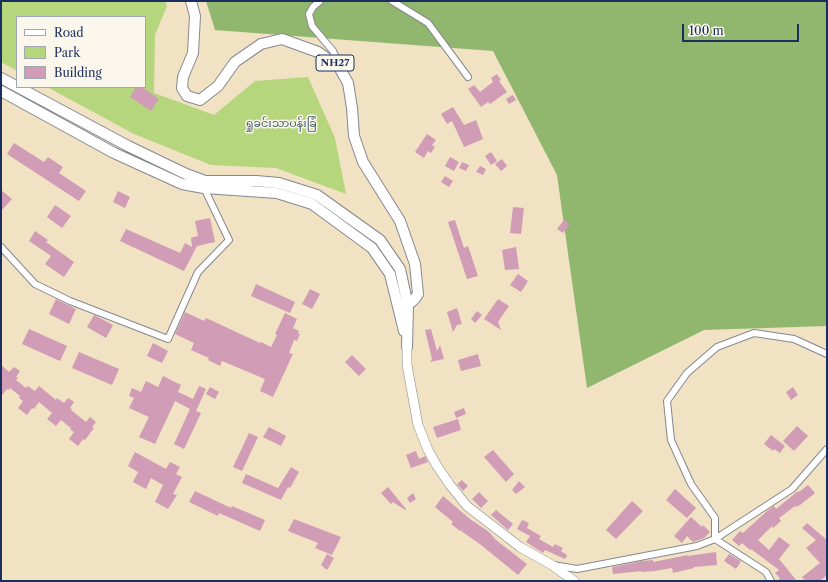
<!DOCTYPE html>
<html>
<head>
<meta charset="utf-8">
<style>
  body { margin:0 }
  #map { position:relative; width:828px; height:582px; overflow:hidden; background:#f0e2c3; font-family:"Libre Caslon Text",serif }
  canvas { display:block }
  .frame { position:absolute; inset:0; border:2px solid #1b2f5e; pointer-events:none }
  .legend { position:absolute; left:16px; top:16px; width:130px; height:72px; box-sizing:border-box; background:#fbf7ec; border:1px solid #a1a7b3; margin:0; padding:5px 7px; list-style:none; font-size:12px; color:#1b2f5e }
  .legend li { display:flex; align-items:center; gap:8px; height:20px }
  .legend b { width:20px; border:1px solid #a1a7b3 }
  .scale { position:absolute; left:682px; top:24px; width:117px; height:18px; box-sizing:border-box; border:2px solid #1b2f5e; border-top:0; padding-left:5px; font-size:12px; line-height:14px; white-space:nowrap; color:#1b2f5e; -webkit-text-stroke:3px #fbf7ec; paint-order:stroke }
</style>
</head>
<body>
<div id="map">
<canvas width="828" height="582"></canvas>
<div class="frame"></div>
<ul class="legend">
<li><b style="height:5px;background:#fff"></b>Road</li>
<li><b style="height:11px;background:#b6d67e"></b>Park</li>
<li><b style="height:11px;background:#d09cb6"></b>Building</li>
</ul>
<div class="scale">100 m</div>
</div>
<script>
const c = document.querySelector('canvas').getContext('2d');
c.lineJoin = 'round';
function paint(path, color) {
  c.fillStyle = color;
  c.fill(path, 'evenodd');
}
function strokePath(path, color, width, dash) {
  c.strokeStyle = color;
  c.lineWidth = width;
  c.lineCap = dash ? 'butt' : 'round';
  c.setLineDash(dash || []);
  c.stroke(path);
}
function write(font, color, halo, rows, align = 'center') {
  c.font = font + ' "Libre Caslon Text","Noto Sans Myanmar",serif';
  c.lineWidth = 3;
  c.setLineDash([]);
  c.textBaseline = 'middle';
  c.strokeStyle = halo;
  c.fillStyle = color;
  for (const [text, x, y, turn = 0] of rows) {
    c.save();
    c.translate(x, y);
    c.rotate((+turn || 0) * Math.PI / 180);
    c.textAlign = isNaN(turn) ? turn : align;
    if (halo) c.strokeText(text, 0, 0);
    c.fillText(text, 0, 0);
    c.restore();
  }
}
paint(new Path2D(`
  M1 1H165L167 6 155 35 154 93 214 115 255 81 308 77 335 138 346 194 276 168 211 165 134 134 47 87H145V17H17V71L1 62Z`), '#b6d67e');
paint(new Path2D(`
  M206 1H827V326L704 330 587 388 557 175 493 51 215 30Z`), '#90b76d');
paint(new Path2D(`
  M497 74 501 80 499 81 507 92 490 104 488 102 481 107 468 89 474 85 480 92 493 82 491 78Z
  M136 87H142L159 99 151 111 130 97Z
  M513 95 516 100 509 104 506 99Z
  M453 107 464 125 476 120 483 139 464 147 452 121 447 124 441 114Z
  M427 134 436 140 432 145 435 147 431 153 428 151 424 158 415 152Z
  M14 143 44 162 48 157 63 167 59 173 86 191 79 201 7 154Z
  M491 152 497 161 491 165 485 156Z
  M450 157 459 162 454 171 445 166Z
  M502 159 507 166 501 171 495 164Z
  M462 162 469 165 466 171 459 168Z
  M480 166 486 169 483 175 476 172Z
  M445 176 453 181 449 187 441 182Z
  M1 190 12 199 1 211Z
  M118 191 130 197 125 208 113 202Z
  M55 205 71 216 62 228 47 217Z
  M513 207 524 208 521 234 510 233Z
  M210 218 215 242 197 246 184 271 120 241 126 229 180 253 185 243 192 247 191 238 198 236 195 221Z
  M455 220 464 248 468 246 478 276 467 279 448 222Z
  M564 220 570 224 563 233 557 229Z
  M35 231 48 240 46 242 74 262 64 277 45 264 51 256 29 241Z
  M516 247 519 269 505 270 502 250Z
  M518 274 528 281 521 292 510 285Z
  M256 284 295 302 290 313 251 296Z
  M310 289 320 294 312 309 302 304Z
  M56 299 76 309 69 324 49 314Z
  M498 299 509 306 498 322 501 330 484 319Z
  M457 308 462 324 457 325 453 332 447 312Z
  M477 311 482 315 475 323 471 319Z
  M185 312 204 321 206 318 260 343 261 342 271 347 277 335 275 334 285 313 297 319 293 328 299 331 298 333 300 334 297 341 294 340 289 353 293 354 273 397 260 391 265 379 222 361 220 366 208 360 209 358 191 350 194 343 175 334Z
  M94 315 113 325 106 338 87 327Z
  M29 329 67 346 60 361 22 344Z
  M431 329 437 351 440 345 444 359 430 362 432 359 425 330Z
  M153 343 168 351 162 363 147 356Z
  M79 352 119 369 112 385 72 368Z
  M478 354 481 366 461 371 458 360Z
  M352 355 366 369 359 376 345 362Z
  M1 365 9 372 14 367 20 371 16 377 18 378 16 380 26 388 28 386 35 391 39 386 56 400 57 398 64 403 68 398 74 402 70 408 72 409 71 410 86 422 90 417 96 422 92 427 94 428 85 440 83 439 78 446 69 439 74 432 70 429 71 428 61 420 56 426 47 419 52 413 39 402 34 409 32 408 27 415 18 408 23 401 19 398 20 396 10 388 9 390 7 389 1 396Z
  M163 376 181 385 178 392 193 399 199 386 206 389 196 411 201 413 184 449 174 444 190 409 175 401 155 444 139 437 149 417 129 408 134 398 129 396 132 388 141 392 146 381 158 387Z
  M210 387 219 392 215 399 206 394Z
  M793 387 798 395 791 400 786 392Z
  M464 408 466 414 456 418 454 412Z
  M458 419 461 430 437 438 433 427Z
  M797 426 808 436 794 451 783 441Z
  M269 427 286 436 281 446 263 437Z
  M249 433 258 437 242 471 233 467Z
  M771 435 785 446 780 453 774 449 773 451 764 444Z
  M493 450 514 474 506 482 484 457Z
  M416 451 419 459 425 456 428 462 411 468 406 455Z
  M135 452 166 469 170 462 180 467 176 474 182 477 173 494 177 495 168 509 155 502 163 485 151 478 146 489 133 482 138 472 128 466Z
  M291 467 299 472 290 488 288 487 281 500 242 483 246 474 278 488Z
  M462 480 468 486 463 491 457 484Z
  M519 481 525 487 516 494 512 490Z
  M808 485 815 493 800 505 796 507 795 506 779 518 781 521 773 528 772 526 758 540 769 550 779 537 790 545 779 559 797 581H778L780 578 775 573 779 570 751 549 750 550 742 543 739 546 732 540 740 531 743 533 768 510 774 506 776 509 798 491 799 492Z
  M388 487 406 509 405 510 393 502 391 504 381 493Z
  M675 489 696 508 687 518 666 500Z
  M195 491 231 508 232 506 265 520 260 531 219 513 218 516 189 502Z
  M479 492 488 501 481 508 472 499Z
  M413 493 416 499 410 503 407 498Z
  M443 496 470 519 489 532 496 540 527 564 518 575 481 545 460 530V531L451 524 453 522 435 507Z
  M632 501 643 511 616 539 606 530Z
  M496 510 513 524 508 530 491 515Z
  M691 517 702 527 703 525 710 532 704 538 693 542 687 536 682 543 674 536Z
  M294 519 341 537 332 555 315 548 318 543 288 531Z
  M522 520 529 523 527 528 541 536 539 539 553 547 555 544 563 548 561 551 567 555 565 559 545 550 543 553 526 542 530 536 517 529Z
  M807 523 827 540V575L820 581H805L802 577 820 563 806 548 816 540 802 528Z
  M716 552 717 565 694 567V568L673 573 672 568 655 571 642 572 641 571 613 574 612 567 642 561 653 560V562L688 555 687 556Z
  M327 554 334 558 327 570 321 565Z
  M729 554 741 561 736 569 724 561Z`), '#d09cb6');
const minor = new Path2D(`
  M320 1 313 7 309 14 312 26 333 51 339 65
  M392 1 428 23 468 77
  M1 247 35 284 70 301 168 339 198 272 229 240 204 188
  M715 539V518L691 484 671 440 667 401 687 373 717 347 754 333 794 339 827 354
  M715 539 766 572 771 581
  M553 565 577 569 697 546 715 539 792 489 827 449`);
const secondary = new Path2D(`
  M407 347V365L418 425 428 450 437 466 450 485 467 506 520 547 552 565 574 581`);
const trunk = new Path2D(`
  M191 1 195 16 193 53 183 77 182 88 187 96 200 100 218 86 235 62 261 44 282 39 318 52 339 67 348 83 352 108 354 136 363 162 400 221 415 264 418 294C414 302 407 306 399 309
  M1 78 128 146 186 174 205 181H256L279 183 317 195 380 240 400 269 408 306 407 347
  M1 91 114 153 182 184 204 188 277 193 312 204 372 248 390 274 404 331`);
strokePath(minor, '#868890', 8);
strokePath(secondary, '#868890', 10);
strokePath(trunk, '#868890', 12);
strokePath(minor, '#fff', 6);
strokePath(secondary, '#fff', 9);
strokePath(trunk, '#fff', 10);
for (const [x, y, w] of [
  [335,63,38]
]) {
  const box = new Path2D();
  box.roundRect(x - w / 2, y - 8, w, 16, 3);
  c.fillStyle = '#fbf7ec';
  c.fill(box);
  strokePath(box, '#1b2f5e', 1);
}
write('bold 10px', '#1b2f5e', null, [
  ["NH27",335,63]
]);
write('11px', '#425966', '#fbf7ec', [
  ["ရှုခင်းသာပန်းခြံ",281,124]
]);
</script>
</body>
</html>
